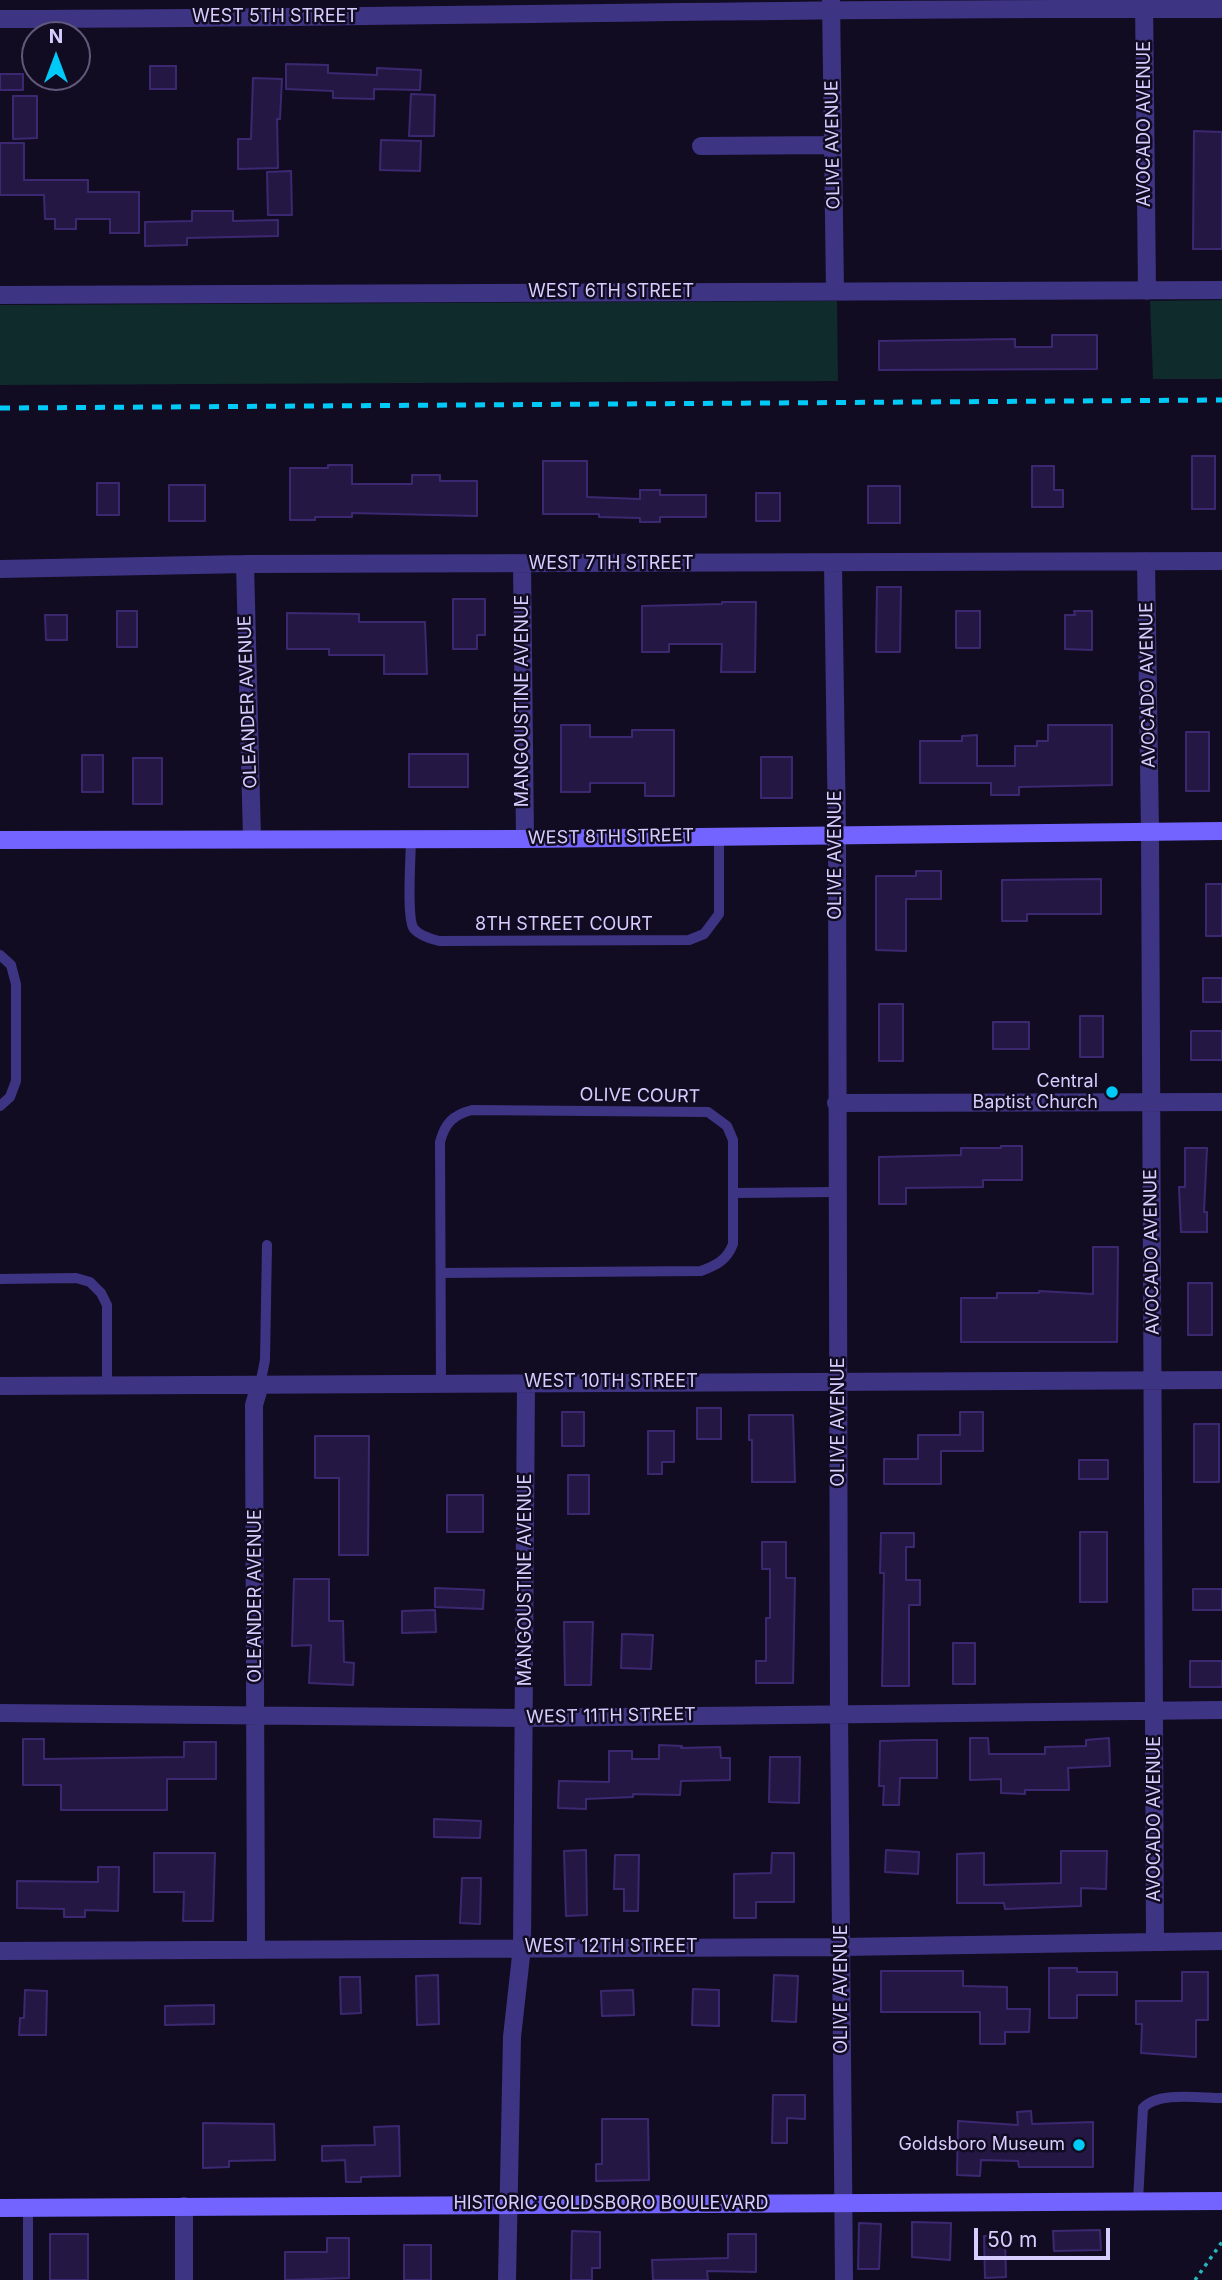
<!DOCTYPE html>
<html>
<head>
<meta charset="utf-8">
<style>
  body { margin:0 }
  #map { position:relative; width:1222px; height:2280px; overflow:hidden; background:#120c22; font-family:Inter,sans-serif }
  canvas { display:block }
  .north { position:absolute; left:21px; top:21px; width:70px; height:70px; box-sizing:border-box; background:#120c22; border:2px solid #61597a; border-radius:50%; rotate:0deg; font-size:19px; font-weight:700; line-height:28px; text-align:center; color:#d7cdff }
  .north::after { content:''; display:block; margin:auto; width:24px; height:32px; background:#00cbf8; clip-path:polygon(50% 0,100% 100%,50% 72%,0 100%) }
  .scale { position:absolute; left:974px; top:2228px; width:136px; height:32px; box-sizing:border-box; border:4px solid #d7cdff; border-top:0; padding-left:9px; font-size:21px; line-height:24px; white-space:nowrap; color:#d7cdff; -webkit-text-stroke:5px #120c22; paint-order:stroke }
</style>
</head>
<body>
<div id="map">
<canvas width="1222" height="2280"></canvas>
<div class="north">N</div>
<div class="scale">50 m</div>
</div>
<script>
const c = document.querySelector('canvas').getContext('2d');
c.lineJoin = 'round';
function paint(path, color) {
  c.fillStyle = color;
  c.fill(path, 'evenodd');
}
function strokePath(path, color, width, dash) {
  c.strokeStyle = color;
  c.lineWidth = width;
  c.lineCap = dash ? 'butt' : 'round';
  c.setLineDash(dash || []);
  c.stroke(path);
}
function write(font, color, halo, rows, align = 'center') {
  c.font = font + ' Inter,sans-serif';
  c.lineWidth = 5;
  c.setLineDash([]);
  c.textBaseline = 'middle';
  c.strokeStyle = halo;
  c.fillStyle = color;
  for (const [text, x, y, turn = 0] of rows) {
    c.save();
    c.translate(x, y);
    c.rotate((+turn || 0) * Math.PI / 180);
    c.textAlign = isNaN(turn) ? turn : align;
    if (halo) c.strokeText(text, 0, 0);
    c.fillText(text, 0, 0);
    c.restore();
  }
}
paint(new Path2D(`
  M1222 300V379H1153L1150 301Z
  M837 301 838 381 0 385V305Z`), '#0f2b2c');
const building = new Path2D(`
  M286 64 328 65V73L377 75V68L421 70 420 90 374 89V99L333 98V91L286 89Z
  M150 66H176V89H150Z
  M0 74H23V90H0Z
  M253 78 282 79 280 119H277L278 168 238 169V139H251Z
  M411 94 435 95 434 136H409Z
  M13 96H37V138L13 139Z
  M1194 131 1222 132V249H1193Z
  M381 140 421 141 420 171 380 170Z
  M0 143H24V180H88V192H139V233H110V219H76V229H55V219H45L44 195H0Z
  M291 171 292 215H268L267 172Z
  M192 211H233V221L278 220V236L187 238V245L145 246V222L192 221Z
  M1052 335H1097V369L879 370V341L1015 339V347H1052Z
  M1192 456H1215V509H1192Z
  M543 461H587V497L640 499V490H660V495H706V517H660V522H640V518L599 517V514H543Z
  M328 465H352V484H412V475H440V481H477V516L352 513V517H315V520H290V468H328Z
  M1032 466H1054V490H1063V507H1032Z
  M97 483H119V515H97Z
  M169 485H205V521H169Z
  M868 486H900V523H868Z
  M756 493H780V521H756Z
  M877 587H901L900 652H876Z
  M453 599H485V635H477V649H453Z
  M722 602H756L755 672H721L722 644H669V652H642V606L722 604Z
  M117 611H137V647H117Z
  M956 611H980V648H956Z
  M1074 611H1092V650L1065 649V615H1075Z
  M287 613 359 614V622H425L427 674H384V655H329V649H287Z
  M45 615H67V640H46Z
  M561 725H590V737H632V730H674V796H645V783H590V792H561Z
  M1048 725H1112V785L1019 787V795H991V783H920V741H962V736L977 735V766H1015V746H1037V741H1048Z
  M1186 732H1209V791H1186Z
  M409 754H468V787H409Z
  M82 755H103V792H82Z
  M761 757H792V798H761Z
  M133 758H162V804H133Z
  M916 871H941V899H906V951L876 950V876H916Z
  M1101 879V914H1027V921H1002V880Z
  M1206 884H1222V936H1206Z
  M1203 978H1222V1002H1203Z
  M879 1004H903V1061H879Z
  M1080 1016H1103V1057H1080Z
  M993 1022H1029V1049H993Z
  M1191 1031H1222V1060H1191Z
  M1001 1146H1022V1180H983V1187L906 1188V1204H879V1157L961 1155V1148H1001Z
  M1185 1148H1207L1204 1212H1207V1232H1181L1179 1187H1185Z
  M1093 1247H1118L1117 1342H961V1298H997V1293H1039V1291L1093 1294Z
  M1188 1283H1212V1335H1188Z
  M697 1408H721V1439H697Z
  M562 1412H584V1446H562Z
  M960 1412H983V1451H941V1484H884V1459H918V1435H960Z
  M749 1415H793L795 1482H752V1440H749Z
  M1194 1424H1219V1482H1194Z
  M648 1431H674V1462H662V1474H648Z
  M315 1436H369L368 1555H339V1478H315Z
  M1079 1460H1108V1479H1079Z
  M568 1475H589V1514H568Z
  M447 1495H483V1532H447Z
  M1080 1532H1107V1602H1080Z
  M881 1533H914V1547H906V1580H920V1605H909V1686H882L884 1573H880Z
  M762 1542H786V1578H795L793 1683H756V1661H766V1618H770V1569H762Z
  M294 1579H329V1621H343L344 1662 354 1663 353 1685 309 1683 311 1645 292 1646Z
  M435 1588 484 1590 483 1609 435 1607Z
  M1193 1589H1222V1610H1193Z
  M435 1610 436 1632 402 1633V1611Z
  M564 1622H593L591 1685H565Z
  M622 1634 653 1635 651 1669 621 1668Z
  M953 1643H975V1684H953Z
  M1190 1661H1222V1687H1190Z
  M970 1738H988L989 1754H1045V1747L1086 1746V1740L1109 1738 1110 1766 1068 1768 1069 1790H1025V1794L1001 1793V1779L970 1780Z
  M23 1739H44V1759L184 1757V1742H216V1779H167V1810H61V1785H23Z
  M916 1740H937V1778H900L899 1805H883L884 1786H879L880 1741Z
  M659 1745 682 1746 681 1748 720 1747 721 1758H730V1780L681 1781 680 1795 633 1794V1797L586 1799V1809L558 1808 559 1781 609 1782V1751H632V1759H659Z
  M770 1757H800L799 1803 769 1802Z
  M434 1819 481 1821 480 1838 434 1837Z
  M586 1850 587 1915 566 1916 564 1851Z
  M886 1850 919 1852 918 1874 885 1872Z
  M1061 1851H1107L1106 1889 1081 1888V1906L1005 1909 1004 1903H957V1854L984 1853V1885L1061 1883Z
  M154 1853H215L213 1921H183L184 1892H154Z
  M772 1853H794V1902H756V1918H734V1874L771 1873Z
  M615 1855H639L638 1911H624V1889H614Z
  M98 1867H119L118 1911 85 1910V1917H64V1909L17 1908V1881L98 1882Z
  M462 1878H481L480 1924 460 1923Z
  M1049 1968H1077V1972H1117V1995H1077V2018H1049Z
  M881 1971H963V1986L1007 1987V2009H1030L1029 2032H1005V2044H980V2012H881Z
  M1182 1972H1208V2020H1196V2057L1141 2053 1142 2024H1136V2001H1182Z
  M438 1975 439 2024 417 2025 416 1976Z
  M774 1975 798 1976 796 2022 772 2021Z
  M340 1977H360L361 2013 341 2014Z
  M693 1989 719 1990V2026L692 2025Z
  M25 1990 47 1991 46 2035H19L20 2018H24Z
  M633 1990 634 2015 602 2016 601 1991Z
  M214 2005V2024L165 2025V2006Z
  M773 2095H805V2119L787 2118V2143H772Z
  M1031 2111 1032 2124 1093 2122V2167H1019L1018 2161 981 2160 980 2176 957 2175 958 2121 1018 2125 1017 2112Z
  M602 2119H648L649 2180 596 2181V2164H602Z
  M203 2123 274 2124 275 2160 229 2161V2167L203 2168Z
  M399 2126 400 2176 361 2177V2182H346L345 2160 322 2161V2146L375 2145 374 2127Z
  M912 2222 951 2223 950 2260 912 2257Z
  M859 2223 881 2224 879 2269H858Z
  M1100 2230 1101 2250 1054 2251 1053 2231Z
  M572 2231 600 2232V2268H592V2280H571Z
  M50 2234H88V2280H50Z
  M728 2234H756V2272L707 2271 708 2280H653L652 2260 728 2258Z
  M1005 2235 1006 2277 985 2278 984 2236Z
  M327 2238H349V2278L285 2280V2252H327Z
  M404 2245H431V2280H404Z`);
paint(building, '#241744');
strokePath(building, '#3c2871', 2);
strokePath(new Path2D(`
  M1195 2280 1222 2242`), '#27b6b9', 3.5, [3.5, 5]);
strokePath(new Path2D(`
  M411 838C411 855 406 919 414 929 420 936 431 939 439 941L689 940 704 934 719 914V836
  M0 955 11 965 16 984V1081L10 1097 0 1106
  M734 1193 837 1192
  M0 1279 76 1278 90 1282 101 1293 107 1305V1386
  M441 1383 440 1142C445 1123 453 1115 472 1110L708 1112 727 1126 733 1140V1244C727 1260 717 1265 701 1271L441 1273
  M260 1385 265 1360 267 1245
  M1138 2201 1143 2108C1157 2091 1201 2098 1222 2098
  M28 2208V2280`), '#3e3484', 10);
strokePath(new Path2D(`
  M831 0 835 291
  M1144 0 1147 291
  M0 19C407 18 815 7 1222 9
  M701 146 833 145
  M0 295 1222 290
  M1146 561 1150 832 1155 1942
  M245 564 252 839
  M522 564 525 839
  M833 564 837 834 839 1713 844 2280
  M0 569 245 564 1222 561
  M836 1103 1222 1102
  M0 1386 1222 1380
  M0 1713 525 1718 1222 1710
  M256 1948 254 1405 260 1385
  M0 1951 842 1947 1222 1941
  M184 2280V2206
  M507 2280 512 2037 522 1947 526 1383`), '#3e3484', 18);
strokePath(new Path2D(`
  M0 840 525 839 1222 831
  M0 2208 1222 2201`), '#7464ff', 18);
strokePath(new Path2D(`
  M0 408 1222 400`), '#00cbf8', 5, [10, 9]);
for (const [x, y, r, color] of [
  [1112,1092,7,"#00cbf8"],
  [1079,2145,7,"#00cbf8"]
]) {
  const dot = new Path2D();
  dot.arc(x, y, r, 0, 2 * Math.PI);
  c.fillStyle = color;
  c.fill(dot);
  strokePath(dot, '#120c22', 2.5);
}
write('18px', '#d7cdff', '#120c22', [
  ["WEST 5TH STREET",275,17],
  ["AVOCADO AVENUE",1145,124,-90],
  ["OLIVE AVENUE",833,145,-91],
  ["WEST 6TH STREET",611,292],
  ["WEST 7TH STREET",611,564],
  ["AVOCADO AVENUE",1148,685,-91],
  ["MANGOUSTINE AVENUE",523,701,-90],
  ["OLEANDER AVENUE",248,702,-92],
  ["WEST 8TH STREET",611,837,-1],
  ["OLIVE AVENUE",836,855,-90],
  ["8TH STREET COURT",564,925],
  ["OLIVE COURT",640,1096,1],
  ["AVOCADO AVENUE",1152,1252,-91],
  ["WEST 10TH STREET",611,1382],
  ["OLIVE AVENUE",839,1422,-90],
  ["MANGOUSTINE AVENUE",526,1580,-90],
  ["OLEANDER AVENUE",256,1596,-90],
  ["WEST 11TH STREET",611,1716,-1],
  ["AVOCADO AVENUE",1155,1819,-90],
  ["WEST 12TH STREET",611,1947],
  ["OLIVE AVENUE",842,1989,-90],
  ["HISTORIC GOLDSBORO BOULEVARD",611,2204]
]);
write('18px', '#d7cdff', '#120c22', [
  ["Central",1098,1082],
  ["Baptist Church",1098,1103],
  ["Goldsboro Museum",1065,2145]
], 'right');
</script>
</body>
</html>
